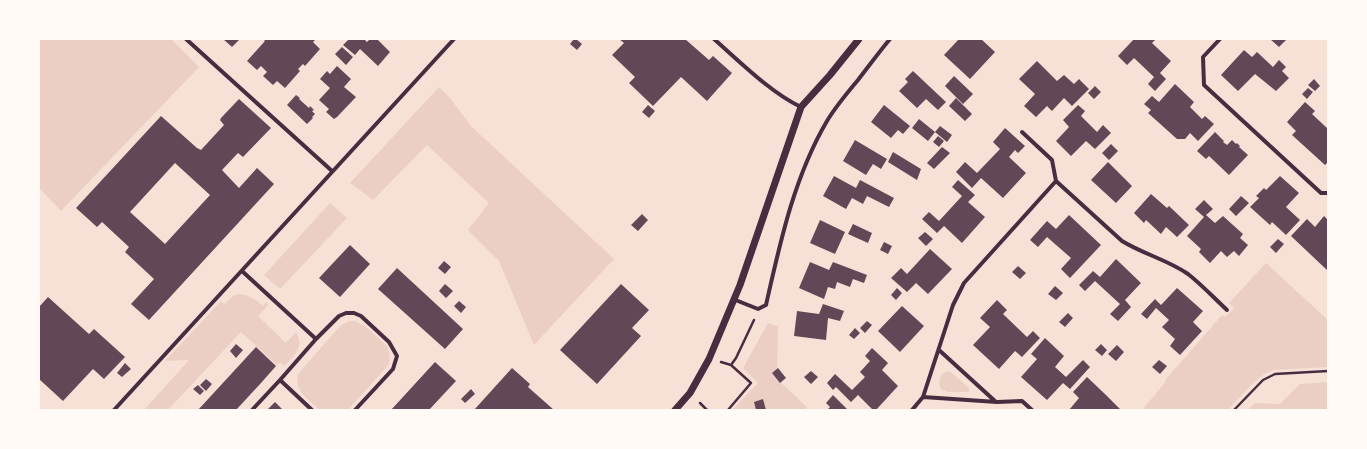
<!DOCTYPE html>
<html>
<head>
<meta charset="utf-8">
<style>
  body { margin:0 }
  #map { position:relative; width:1367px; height:449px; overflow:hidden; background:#f7e1d7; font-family:Montserrat,sans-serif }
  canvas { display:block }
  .frame { position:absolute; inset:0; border:40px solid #fffaf5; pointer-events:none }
</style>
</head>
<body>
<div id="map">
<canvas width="1367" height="449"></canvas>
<div class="frame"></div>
</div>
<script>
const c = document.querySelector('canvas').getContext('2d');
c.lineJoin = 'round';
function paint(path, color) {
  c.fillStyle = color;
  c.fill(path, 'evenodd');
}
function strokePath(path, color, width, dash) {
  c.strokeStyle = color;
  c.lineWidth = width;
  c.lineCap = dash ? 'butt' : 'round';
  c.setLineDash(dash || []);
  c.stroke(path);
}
paint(new Path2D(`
  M39 39H171L199 67 61 211 39 188Z
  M439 87 450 98 471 126 614 259 534 345 499 261 468 230 489 203 427 145 373 200 350 183Z
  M330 203 347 218 280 289 264 275Z
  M1266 263 1328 320V367L1274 370C1256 375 1241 397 1228 410H1142L1164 384 1166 379 1222 315 1225 317 1234 308 1229 303Z
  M239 294C249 295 255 299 263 306L266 302 268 305 258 316 286 343 296 332C305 347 294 356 284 366L280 362 277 365 241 332 168 410H144L189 360 165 361 221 301 224 304 233 296Z
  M349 321H355L365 326 387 346 390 356 389 364 384 370 348 410H320C309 400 294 391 298 374L340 326Z
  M768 323 773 325 778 326 777 379 807 407 804 410H732L758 383 743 368Z
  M949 371 952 373 969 388V392H948L941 389C937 382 940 372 949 371Z
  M1328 382V410H1248L1255 403 1280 404 1300 384Z`), '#ebcfc5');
paint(new Path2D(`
  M223 39H240L232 47Z
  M263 39H316L313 42 320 49 305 66 303 64 298 69 300 71 285 88 277 81 273 85 263 76 267 72 261 66 257 70 247 61 265 41Z
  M349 39H364L367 42 370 39H377L390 52 378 66 360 49 355 55 343 45Z
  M574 39H576L582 44 577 50 570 44Z
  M619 39H685L709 60 713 56 732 73 707 101 681 77 653 106 629 83 635 77 612 55 624 43Z
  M959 39H981L995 52 970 79 944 55Z
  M1134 39H1156L1152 43 1171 61 1160 73 1166 79 1155 91 1148 84 1154 77 1134 58 1127 65 1118 56Z
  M1270 39H1287L1279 47Z
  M342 47 353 57 346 65 335 54Z
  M1244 50 1252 57 1257 52 1273 67 1279 60 1286 67 1282 71 1289 78 1276 91 1255 74 1238 91 1221 75Z
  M1037 61 1057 81 1064 75 1074 84 1079 79 1089 89 1072 106 1064 98 1052 111 1047 106 1036 117 1024 106 1035 94 1019 79Z
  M337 66 351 79 344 87 356 97 337 117 334 119 326 112 329 109 319 100 330 88 320 79 327 71 330 74Z
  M913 71 946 102 938 110 926 99 917 108 899 91 908 82 905 79Z
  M954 76 973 94 963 104 945 86Z
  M1314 79 1320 86 1315 91 1308 85Z
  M1175 84 1194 102 1190 107 1202 119 1205 116 1214 124 1198 141 1190 133 1185 139H1177L1148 113 1151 110 1144 104 1152 96 1159 102Z
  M1095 86 1101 92 1094 99 1088 93Z
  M1308 88 1313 92 1307 99 1302 94Z
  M296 95 300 98 299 99 309 108 310 106 314 110 312 111 315 114 312 117 313 118 307 124 287 105Z
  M956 98 972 114 965 121 949 106Z
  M239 99 271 128 243 157 238 153 222 170 239 188 257 168 274 184 149 320 131 304 154 279 125 252 129 247 102 222 97 227 76 208 161 116 197 148 201 150 224 125 220 120 221 118ZM175 163 210 195 165 244 130 212Z
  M1305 102 1315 111 1312 114 1328 129V162L1325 165 1292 135 1296 131 1287 122Z
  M648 105 655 111 649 118 642 112Z
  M884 105 910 126 903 134 898 130 891 138 871 122Z
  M1078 105 1085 111 1081 116 1097 132 1103 125 1111 133 1095 149 1086 141 1071 156 1056 141 1069 127 1063 120Z
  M919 119 935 132 928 141 912 128Z
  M940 126 952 135 947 142 935 132Z
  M1005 128 1025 146 1018 153 1015 150 1009 157 1026 173 1003 198 981 178 972 188 956 172 965 162 977 173 1000 149 993 142Z
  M1215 132 1224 141 1223 142 1227 145 1232 140 1236 144 1237 143 1240 146 1239 147 1248 155 1229 175 1209 156 1206 159 1197 151Z
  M938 136 944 141 939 147 933 142Z
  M855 140 887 159 881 169 873 164 866 175 843 161Z
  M1111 144 1118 151 1109 160 1102 153Z
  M942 147 950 153 934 169 927 163Z
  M893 152 921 169 917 180 888 162Z
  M1108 162 1132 186 1116 203 1091 180Z
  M834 176 856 188 860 180 894 198 889 207 867 196 863 204 852 198 846 209 823 196Z
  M1280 176 1299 193 1286 207 1300 220 1286 235 1272 222 1270 225 1250 207 1259 198 1256 196 1264 188 1266 190Z
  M958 180 975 195 968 202 985 217 962 243 944 226 937 233 922 219 929 212 939 221 962 196 952 187Z
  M1151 194 1167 208 1169 206 1189 225 1177 237 1166 227 1161 234 1146 220 1144 223 1134 213Z
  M1241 196 1249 203 1236 216 1229 209Z
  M1204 200 1213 209 1206 215 1215 223 1223 216 1243 234 1240 238 1248 245 1239 256 1234 251 1227 257 1221 251 1210 263 1199 252 1201 249 1187 236 1204 217 1195 209Z
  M642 214 648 220 638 231 631 225Z
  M1069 215 1101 245 1070 278 1061 269 1071 258 1047 237 1038 247 1030 240 1047 221 1056 229Z
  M1324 216 1328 220V271L1291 236 1307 219 1315 227Z
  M820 220 845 232 835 254 810 243Z
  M853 224 872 233 868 243 848 234Z
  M925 232 933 239 926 246 918 238Z
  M1278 239 1284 244 1276 253 1270 247Z
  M884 242 892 246 888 254 880 250Z
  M350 245 370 264 340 297 319 278Z
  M930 249 952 269 928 294 916 283 907 292 891 278 901 268 907 274Z
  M1116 259 1141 283 1125 300 1131 307 1118 321 1110 314 1120 304 1095 281 1085 291 1079 285 1093 271 1100 277Z
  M444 261 451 267 445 274 438 268Z
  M810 262 829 270 833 262 867 275 864 283 853 279 850 287 837 282 835 289 828 287 824 299 799 288Z
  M1018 266 1026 273 1020 279 1012 272Z
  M397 268 463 329 445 349 378 289Z
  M445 284 453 291 446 298 439 291Z
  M621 284 649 310 632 328 641 336 597 384 560 350Z
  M1055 286 1063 293 1056 300 1048 294Z
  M897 288 902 293 896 300 891 295Z
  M1177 288 1203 311 1193 322 1202 331 1180 355 1170 346 1175 339 1162 327 1169 320 1156 308 1147 319 1141 314 1155 299 1161 305Z
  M48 297 89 334 94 329 125 357 104 379 93 369 63 401 39 379V307Z
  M997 300 1007 310 1003 314 1027 337 1033 331 1040 338 1022 357 1015 351 999 369 973 345 990 327 980 318Z
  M459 301 466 307 461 313 454 306Z
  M823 304 844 311 840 321 828 318 826 340 794 336 797 311 819 314Z
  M902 306 924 326 900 352 878 331Z
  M1068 313 1073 318 1065 327 1059 322Z
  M867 321 872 325 865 333 860 328Z
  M855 328 860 333 854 339 849 335Z
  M1045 338 1064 356 1055 367 1066 377 1083 360 1090 367 1070 389 1063 383 1047 400 1021 377 1037 359 1031 354Z
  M236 344 243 350 236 358 230 351Z
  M1101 344 1107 350 1102 356 1095 350Z
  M1117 345 1124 352 1116 361 1108 354Z
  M256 347 276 366 261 383 236 410H198Z
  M872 348 888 363 882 370 898 386 876 410H873L858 395 851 402 836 387 833 390 827 383 835 374 852 390 865 377 860 372 870 361 865 356Z
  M1159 360 1167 366 1160 374 1152 367Z
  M435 362 456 381 441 397 429 410H391Z
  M125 363 131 369 122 377 117 373Z
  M512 368 530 384 528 387 554 410H474Z
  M778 368 786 378 780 383 772 373Z
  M811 371 818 377 811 384 804 377Z
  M1087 377 1106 395 1121 410H1069L1079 398 1073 392Z
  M206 379 212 384 206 391 200 385Z
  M198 385 204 391 200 395 193 389Z
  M471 389 475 394 465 403 461 399Z
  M833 395 848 410H827L830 407 826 403Z
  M763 399 766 410H756L754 402Z
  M275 402 283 410H267Z`), '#644757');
strokePath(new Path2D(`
  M721 362 731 365 751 383 728 410
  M731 365 736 358 754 320
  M700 403 707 410
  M1234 410 1263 380 1275 374 1328 371`), '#4a2c40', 2.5);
strokePath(new Path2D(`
  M186 39 332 171
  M714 39C739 61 771 93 801 107
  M1220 39 1203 57 1204 85 1321 193H1328
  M1022 132 1052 160 1056 181
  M242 271 316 339
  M733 299 758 309 766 305C780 243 794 177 827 121 836 106 847 93 858 80 869 66 879 52 890 39
  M939 350 996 402
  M280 380 312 410
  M923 397 997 402 1022 401 1032 410
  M114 410 454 39
  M252 410 280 380 316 339 339 316 346 313H354L361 316 389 342 397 356 393 369 355 410
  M912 410 923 397 953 305 964 283 1056 181 1122 241C1143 254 1168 260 1188 274 1202 285 1214 298 1227 310`), '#4a2c40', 4);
strokePath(new Path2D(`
  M675 410 690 393 709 359 740 285 801 107 830 75 859 39`), '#4a2c40', 7);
</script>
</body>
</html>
